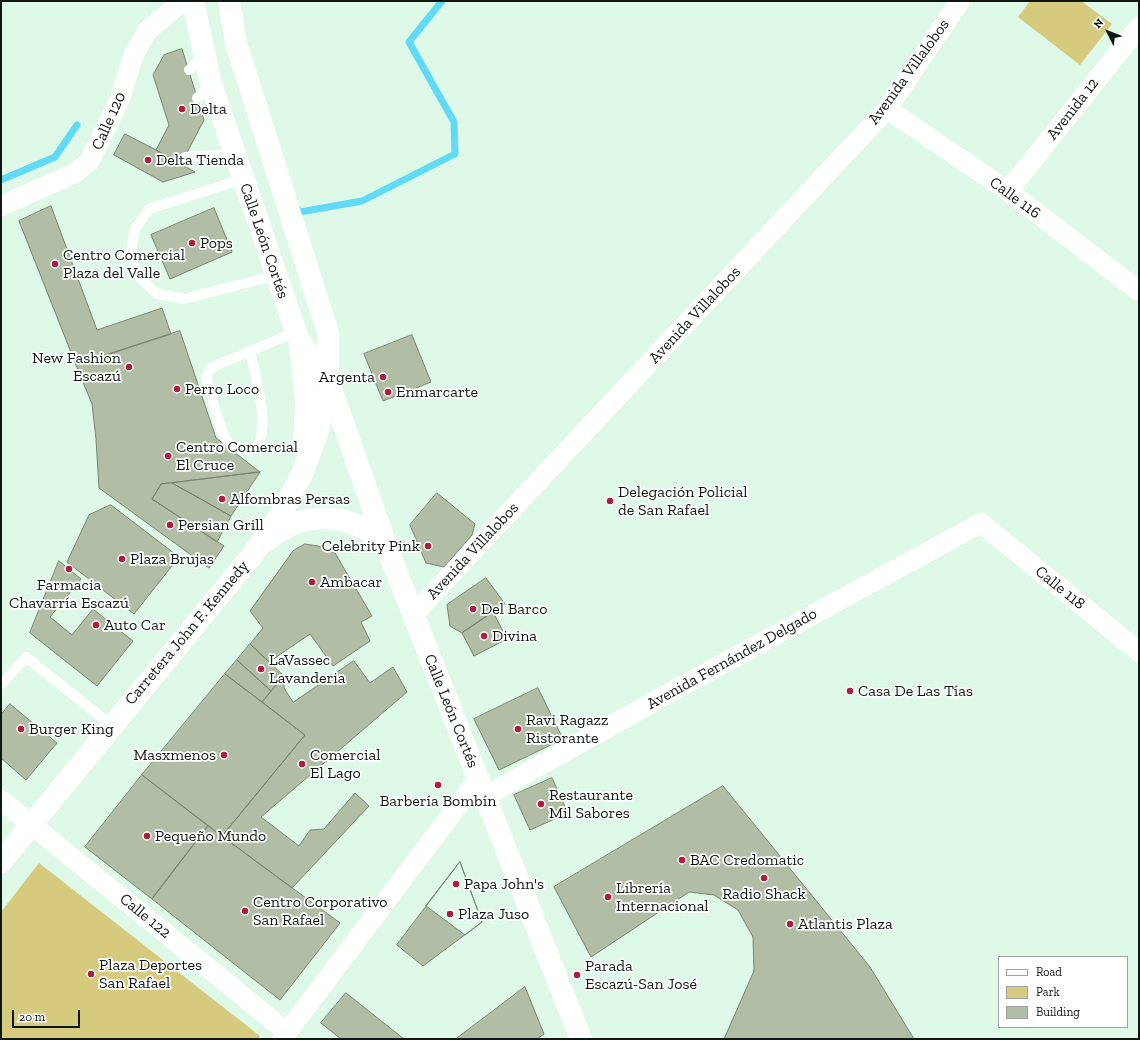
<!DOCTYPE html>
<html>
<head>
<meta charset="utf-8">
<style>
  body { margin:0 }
  #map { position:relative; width:1140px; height:1040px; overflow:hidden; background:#def9e8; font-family:"Zilla Slab",serif }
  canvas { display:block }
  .frame { position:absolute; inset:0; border:2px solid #0e1712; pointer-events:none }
  .legend { position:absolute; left:998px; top:956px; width:130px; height:72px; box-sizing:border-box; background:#fff; border:1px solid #9fa2a0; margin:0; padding:5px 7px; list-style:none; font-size:12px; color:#0e1712 }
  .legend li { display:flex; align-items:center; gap:8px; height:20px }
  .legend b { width:20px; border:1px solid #9fa2a0 }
  .north { position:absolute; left:1088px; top:12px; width:40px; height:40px; -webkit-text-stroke:3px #fff; paint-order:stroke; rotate:312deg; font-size:11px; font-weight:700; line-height:16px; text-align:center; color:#0e1712 }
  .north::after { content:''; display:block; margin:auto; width:14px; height:18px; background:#0e1712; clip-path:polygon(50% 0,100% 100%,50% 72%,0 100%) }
  .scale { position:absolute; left:12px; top:1010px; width:68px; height:18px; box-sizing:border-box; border:2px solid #0e1712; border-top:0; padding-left:5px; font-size:12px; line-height:14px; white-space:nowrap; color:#0e1712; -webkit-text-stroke:3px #fff; paint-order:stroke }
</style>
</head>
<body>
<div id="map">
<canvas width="1140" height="1040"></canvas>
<div class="frame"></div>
<ul class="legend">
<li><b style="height:5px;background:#fff"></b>Road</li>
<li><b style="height:11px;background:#d6ca7e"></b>Park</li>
<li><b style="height:11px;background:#b1bda5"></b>Building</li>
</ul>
<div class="north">N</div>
<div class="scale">20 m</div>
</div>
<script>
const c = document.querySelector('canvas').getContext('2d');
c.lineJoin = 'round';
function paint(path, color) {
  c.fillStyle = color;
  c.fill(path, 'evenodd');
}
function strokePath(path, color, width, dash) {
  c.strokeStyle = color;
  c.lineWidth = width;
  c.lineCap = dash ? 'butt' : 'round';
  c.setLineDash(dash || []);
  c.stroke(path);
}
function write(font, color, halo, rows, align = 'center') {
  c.font = font + ' "Zilla Slab",serif';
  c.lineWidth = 3.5;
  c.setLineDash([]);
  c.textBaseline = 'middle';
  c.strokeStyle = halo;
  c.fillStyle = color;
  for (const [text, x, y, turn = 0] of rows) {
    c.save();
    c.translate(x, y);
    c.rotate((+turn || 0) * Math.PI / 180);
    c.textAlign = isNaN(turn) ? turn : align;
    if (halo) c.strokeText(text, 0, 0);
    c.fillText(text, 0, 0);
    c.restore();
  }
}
paint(new Path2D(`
  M1030 1H1081L1112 24 1080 65 1018 17Z
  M39 863 260 1036 258 1039H1V912Z`), '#d6ca7e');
strokePath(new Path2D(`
  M1 180 55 157 77 125
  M294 205 300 212 362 201 455 154 454 122 409 42 442 1`), '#61daf7', 7);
const building = new Path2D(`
  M182 49 204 120 181 164 156 150 169 125 153 75 164 55Z
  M125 134 156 150 195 172 163 182 114 155Z
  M51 206 97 330 162 308 171 334 76 365 19 221Z
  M214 208 232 252 170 279 151 235Z
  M180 331 216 438 260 472 161 484 152 499 224 546 209 568 99 488 96 439 92 404 76 365Z
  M412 335 431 382 383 401 364 354Z
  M260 472 231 516 172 483Z
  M172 483 231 516 217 542 152 499 161 484Z
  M437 493 475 524 472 535 444 567 426 563 410 525Z
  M111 505 179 557 134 614 67 562 89 515Z
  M305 544 318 546 335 553 372 616 361 622 370 641 333 666 310 634 269 662 250 644 263 628 250 611 293 551Z
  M59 561 81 579 50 617 72 635 93 609 133 641 97 686 30 633Z
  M486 578 505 604 462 633 450 626 447 605Z
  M493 612 507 639 474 656 462 633Z
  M250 644 284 676 271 691 237 660Z
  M237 660 271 691 262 702 225 674Z
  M354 661 370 683 393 667 407 692 261 817 299 846 310 830 324 829 355 793 369 806 292 888 222 836 305 735 262 702 284 676V688L293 702Z
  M225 674 305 735 222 836 142 775Z
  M538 688 563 739 499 770 474 719Z
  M10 704 57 743 26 780 1 758V715Z
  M142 775 208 826 152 899 85 847Z
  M552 778 568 813 530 830 514 795Z
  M723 786 870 967 914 1039H724L754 971 753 937 738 910 714 895 689 892 591 957 554 887Z
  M208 826 340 923 280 1000 152 899Z
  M460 862 482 922 423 966 397 945Z
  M460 862 482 922 465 935 426 906Z
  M525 987 544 1034 537 1039H456Z
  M346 993 404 1039H341L321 1023Z`);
paint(building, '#b1bda5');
strokePath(building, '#79846e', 1);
strokePath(new Path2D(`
  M189 70 204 56
  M197 98 211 84
  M185 157 234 154
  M243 179 149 209 135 229 131 252 137 275 157 294 184 299 277 275
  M250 351C255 374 274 436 252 451 244 450 235 449 229 443 219 433 211 392 206 376L212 367 296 332
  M1 685 26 657 111 725`), '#fff', 10);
strokePath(new Path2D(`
  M887 109 1008 191 1139 291
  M1008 191 1139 27
  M1 206 75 173 89 162 120 99 134 54 148 30 183 1
  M413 615 887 109 960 1
  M484 797 671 692 981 523 1139 652
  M1 800 287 1032
  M282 1039 478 779`), '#fff', 20);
strokePath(new Path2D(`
  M193 1 211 84 296 332 300 342 328 380 387 548 581 1039
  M300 344 306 400 304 443
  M266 541C293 517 331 511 363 528 372 533 380 542 387 548
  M1 862 254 553 281 514 303 472 319 427 328 380V333L236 43 229 1`), '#fff', 22);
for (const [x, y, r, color] of [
  [182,109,4,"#af1c40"],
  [148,160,4,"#af1c40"],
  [192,243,4,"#af1c40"],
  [55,264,4,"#af1c40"],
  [129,367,4,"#af1c40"],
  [383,377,4,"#af1c40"],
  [177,389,4,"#af1c40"],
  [388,392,4,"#af1c40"],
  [168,456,4,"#af1c40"],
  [222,499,4,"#af1c40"],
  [610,501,4,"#af1c40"],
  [170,525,4,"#af1c40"],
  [428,546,4,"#af1c40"],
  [122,559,4,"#af1c40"],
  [69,569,4,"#af1c40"],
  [312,582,4,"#af1c40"],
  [473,609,4,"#af1c40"],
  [96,625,4,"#af1c40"],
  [484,636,4,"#af1c40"],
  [261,669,4,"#af1c40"],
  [850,691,4,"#af1c40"],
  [21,729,4,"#af1c40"],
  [518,729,4,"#af1c40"],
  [224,755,4,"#af1c40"],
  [302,764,4,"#af1c40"],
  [438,785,4,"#af1c40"],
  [541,804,4,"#af1c40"],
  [147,836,4,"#af1c40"],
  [682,860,4,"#af1c40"],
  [764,878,4,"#af1c40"],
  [456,884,4,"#af1c40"],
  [608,897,4,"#af1c40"],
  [245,911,4,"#af1c40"],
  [450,914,4,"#af1c40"],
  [790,924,4,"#af1c40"],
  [91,974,4,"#af1c40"],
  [577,975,4,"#af1c40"]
]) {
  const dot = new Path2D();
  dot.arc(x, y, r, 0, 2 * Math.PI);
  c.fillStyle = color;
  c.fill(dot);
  strokePath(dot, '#fff', 1.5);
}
write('16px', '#0e1712', '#fff', [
  ["Avenida Villalobos",909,72,-54],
  ["Avenida 12",1073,109,-52],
  ["Calle 120",109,121,-66],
  ["Calle 116",1015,198,36],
  ["Calle León Cortés",264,241,71],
  ["Avenida Villalobos",695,315,-47],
  ["Avenida Villalobos",473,551,-47],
  ["Calle 118",1060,588,39],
  ["Carretera John F. Kennedy",187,633,-50],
  ["Avenida Fernández Delgado",732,659,-29],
  ["Calle León Cortés",451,711,68],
  ["Calle 122",145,916,39]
]);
write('16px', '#0e1712', '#fff', [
  ["Delta",190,109],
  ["Delta Tienda",156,160],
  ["Pops",200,243],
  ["Centro Comercial",63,255],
  ["Plaza del Valle",63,273],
  ["New Fashion",121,358,"right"],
  ["Escazú",121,376,"right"],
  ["Argenta",375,377,"right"],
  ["Perro Loco",185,389],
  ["Enmarcarte",396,392],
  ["Centro Comercial",176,447],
  ["El Cruce",176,465],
  ["Delegación Policial",618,492],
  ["de San Rafael",618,510],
  ["Alfombras Persas",230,499],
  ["Persian Grill",178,525],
  ["Celebrity Pink",420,546,"right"],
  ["Plaza Brujas",130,559],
  ["Ambacar",320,582],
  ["Farmacia",69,585,"center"],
  ["Chavarría Escazú",69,603,"center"],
  ["Del Barco",481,609],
  ["Auto Car",104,625],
  ["Divina",492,636],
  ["LaVassec",269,660],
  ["Lavanderia",269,678],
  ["Casa De Las Tías",858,691],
  ["Ravi Ragazz",526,720],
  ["Ristorante",526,738],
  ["Burger King",29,729],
  ["Masxmenos",216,755,"right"],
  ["Comercial",310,755],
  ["El Lago",310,773],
  ["Restaurante",549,795],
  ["Mil Sabores",549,813],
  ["Barbería Bombín",438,801,"center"],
  ["Pequeño Mundo",155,836],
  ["BAC Credomatic",690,860],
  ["Papa John's",464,884],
  ["Librería",616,888],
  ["Internacional",616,906],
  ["Radio Shack",764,894,"center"],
  ["Centro Corporativo",253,902],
  ["San Rafael",253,920],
  ["Plaza Juso",458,914],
  ["Atlantis Plaza",798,924],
  ["Plaza Deportes",99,965],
  ["San Rafael",99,983],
  ["Parada",585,966],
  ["Escazú-San José",585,984]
], 'left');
</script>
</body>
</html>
